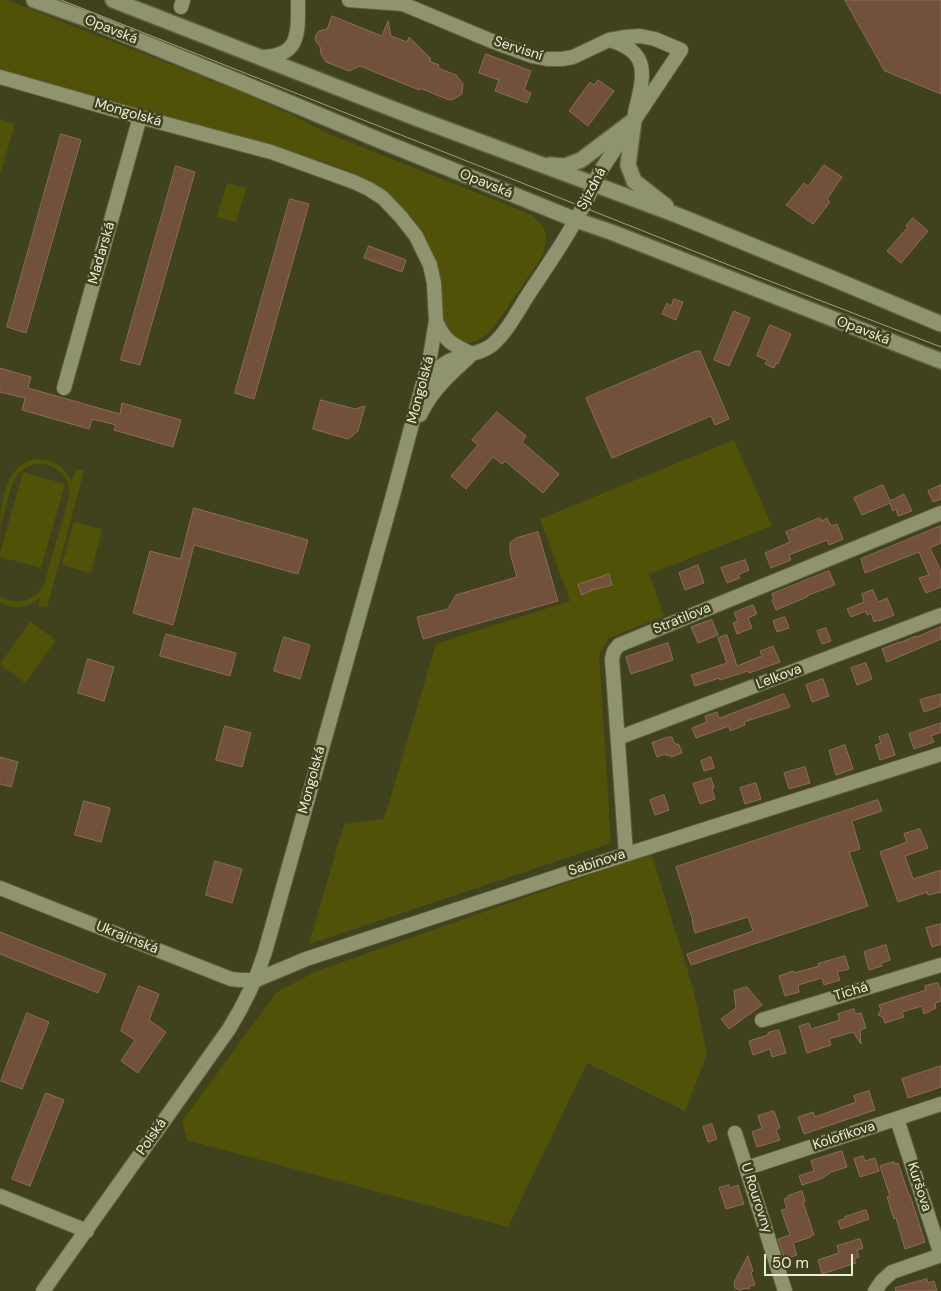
<!DOCTYPE html>
<html>
<head>
<meta charset="utf-8">
<style>
  body { margin:0 }
  #map { position:relative; width:941px; height:1291px; overflow:hidden; background:#40421e; font-family:"DM Sans",sans-serif }
  canvas { display:block }
  .scale { position:absolute; left:764px; top:1254px; width:89px; height:22px; box-sizing:border-box; border:2px solid #ebedd9; border-top:0; padding-left:6px; font-size:15px; line-height:18px; white-space:nowrap; color:#ebedd9; -webkit-text-stroke:4px #40421e; paint-order:stroke }
</style>
</head>
<body>
<div id="map">
<canvas width="941" height="1291"></canvas>
<div class="scale">50 m</div>
</div>
<script>
const c = document.querySelector('canvas').getContext('2d');
c.lineJoin = 'round';
function paint(path, color) {
  c.fillStyle = color;
  c.fill(path, 'evenodd');
}
function strokePath(path, color, width, dash) {
  c.strokeStyle = color;
  c.lineWidth = width;
  c.lineCap = dash ? 'butt' : 'round';
  c.setLineDash(dash || []);
  c.stroke(path);
}
function write(font, color, halo, rows, align = 'center') {
  c.font = font + ' "DM Sans",sans-serif';
  c.lineWidth = 5;
  c.setLineDash([]);
  c.textBaseline = 'middle';
  c.strokeStyle = halo;
  c.fillStyle = color;
  for (const [text, x, y, turn = 0] of rows) {
    c.save();
    c.translate(x, y);
    c.rotate((+turn || 0) * Math.PI / 180);
    c.textAlign = isNaN(turn) ? turn : align;
    if (halo) c.strokeText(text, 0, 0);
    c.fillText(text, 0, 0);
    c.restore();
  }
}
paint(new Path2D(`
  M0 0H7L243 93 290 114 329 134 532 215 542 225 545 231 546 239 543 255 495 326C484 339 468 350 453 336 436 322 443 297 440 278 433 231 394 190 351 172 340 167 327 163 315 159L0 69Z
  M0 119 15 124 1 171H0Z
  M227 183 246 188 236 222 217 217Z
  M734 440 772 526 649 574 664 616 609 638 599 654 611 843 309 944 344 824 384 819 436 644 570 601 540 519Z
  M37 459C54 459 66 467 72 483L76 469 84 471 47 608 38 606 40 598C27 608 14 610 0 602V596C17 607 34 601 44 585L69 497C69 491 69 486 67 481 57 460 28 458 16 477 9 487 4 516 0 529 0 504 6 462 37 459Z
  M23 472 65 484 41 568 0 557V553Z
  M74 522 102 529 91 573 62 565Z
  M30 622 56 640 25 683 0 664Z
  M651 853 693 988 707 1054 685 1111 587 1063 508 1227 187 1140 182 1121 277 992 317 971Z`), '#505307');
const building = new Path2D(`
  M845 0H941V94L885 71Z
  M332 16 382 36 388 21 391 36 407 42 409 37 431 59 429 61 439 65 438 68 456 75 463 84 462 94 454 99 449 100 420 88 419 90 360 66 349 71 326 62 321 54 320 46 317 43 315 39 316 35 319 31 327 29Z
  M486 54 531 71 524 90 531 93 527 103 495 91 499 80 479 73Z
  M598 80 614 91 588 126 569 111 590 82 594 85Z
  M61 134 81 140 26 333 7 327Z
  M824 165 842 177 827 199 830 202 813 224 786 205 804 183 808 186Z
  M176 166 195 172 140 365 121 360Z
  M290 199 309 204 254 399 235 393Z
  M913 218 928 231 901 263 887 251 908 227 906 226Z
  M369 246 406 260 402 272 364 258Z
  M674 299 683 302 676 320 662 314 667 303 671 306Z
  M734 311 750 318 729 366 714 360Z
  M770 325 791 334 778 364 776 363 774 368 765 364 767 360 757 356Z
  M696 351H700L729 419 715 425 711 416 612 458 586 398Z
  M0 368 31 377 28 388 95 407 120 414 122 403 181 420 173 447 114 430 116 425 92 419 89 429 22 410 25 399 24 398 0 392Z
  M321 400 355 409 365 406 358 431 348 439 313 429Z
  M497 412 526 436 522 442 559 474 543 493 505 461 502 464 493 457 466 489 451 476 478 445 472 440Z
  M883 485 890 501 904 494 912 511 898 516 896 509 893 511 890 503 862 515 854 498Z
  M941 485V499L933 502 928 491Z
  M194 508 308 540 298 574 194 545 173 625 133 613 150 551 180 559Z
  M820 518 822 521 827 518 831 526 837 524 843 539 829 545 827 540 789 555 791 560 771 568 765 553 790 542 786 532Z
  M941 526V543L930 548 941 571V587L926 593 919 578 929 575 919 552 865 573 861 559Z
  M538 532 558 601 423 639 417 617 448 609 456 595 517 577 510 553V543L516 538Z
  M745 560 749 570 738 575 740 578 727 583 721 568Z
  M698 565 704 583 685 590 679 573Z
  M829 571 835 585 806 596 807 597 776 610 772 600 774 599 772 594Z
  M609 574 612 585 592 590 582 595 578 585Z
  M873 590 878 602 887 598 894 615 879 621V620L874 622 871 613 867 615 866 611 851 617 847 609 864 602 862 594Z
  M753 605 757 614 748 618 752 628 737 634 733 623 738 621 734 613Z
  M785 617 789 628 777 632 773 621Z
  M712 620 718 635 698 643 691 627 707 621Z
  M941 627V639L887 662 882 649 899 642V643L916 636V637Z
  M826 628 831 641 822 644 817 631Z
  M166 634 236 653 230 676 160 656Z
  M727 635 737 666 762 656 760 651 773 646 780 662 749 673 748 671 720 680 719 678 695 686 691 675 727 663 718 638Z
  M284 637 310 645 300 679 274 671Z
  M668 643 673 660 631 674 626 657Z
  M88 659 114 667 104 701 78 693Z
  M866 663 872 679 857 685 851 668Z
  M823 679 829 696 812 702 806 685Z
  M784 694 790 707 744 722 745 725 730 731 729 726 696 738 692 728 707 722 705 716 717 712 719 718Z
  M941 694V706L924 712 920 700Z
  M941 723V732L931 736 934 742 914 749 909 734Z
  M225 726 251 733 242 767 216 760Z
  M888 734 895 755 880 760 875 745 881 743 879 737Z
  M668 737H672L674 743 679 745 682 753 671 757 670 755 667 756 666 754 657 757 652 743Z
  M845 745 853 769 836 775 829 751Z
  M0 757 18 762 11 787 0 784Z
  M711 757 714 768 704 771 701 761Z
  M805 767 810 783 789 789 784 773Z
  M711 778 714 788 712 789 715 799 700 804 693 784Z
  M756 783 761 799 745 804 740 788Z
  M664 795 669 810 655 815 650 800Z
  M878 800 882 811 852 821 860 849 849 852 868 906 691 965 687 954 753 931 748 917 695 933 692 921H693L676 867Z
  M84 801 110 808 101 842 75 835Z
  M920 829 928 848 905 856 913 879 941 870V892L928 895 927 892 898 902 880 852 907 842 904 834Z
  M215 861 242 869 232 903 206 895Z
  M941 924V944L932 947 926 928Z
  M0 932 106 974 98 993 0 954Z
  M886 945 890 960 881 963 882 966 869 970 864 952Z
  M845 956 849 969 837 972 840 980 824 985 822 978 798 985 799 992 785 996 779 976 793 971 794 973 819 966 818 964Z
  M938 983 941 991V1001L935 1003 936 1008 924 1014 922 1006 902 1012 904 1017 885 1023 883 1017 878 1015 881 1010 879 1005 926 990 925 986Z
  M139 986 159 994 149 1020 166 1032 138 1073 121 1061 135 1040 121 1031Z
  M747 987 762 1005 729 1029 721 1019 736 1008 734 991Z
  M854 1009 855 1014 861 1013 866 1028 860 1030 861 1044 853 1032 829 1039 831 1045 807 1053 799 1026 809 1023 811 1029 840 1020 838 1014Z
  M27 1013 49 1022 22 1089 1 1081Z
  M779 1030 786 1053 772 1057 770 1049 753 1055 749 1041 768 1035V1033Z
  M941 1066V1087L908 1098 902 1079Z
  M869 1091 875 1110 804 1134 798 1117 813 1112 815 1117 856 1102 854 1096Z
  M46 1093 64 1100 30 1186 12 1179Z
  M774 1111 780 1128 776 1130 780 1140 757 1147 752 1132 762 1128 758 1116Z
  M712 1124 717 1139 708 1142 703 1127Z
  M842 1151 847 1167 831 1172 823 1178 802 1185 799 1176 814 1171 811 1161Z
  M863 1156 865 1161 875 1158 879 1171 860 1177 854 1159Z
  M894 1162V1164L898 1163 909 1195H910L925 1242 905 1249 896 1218 894 1219 887 1197 890 1196 880 1166Z
  M729 1185 730 1188 738 1185 744 1204 726 1209 719 1188Z
  M802 1191 805 1201 803 1202 814 1235 810 1236 811 1237 793 1243 797 1255 785 1259 778 1239 790 1235 781 1210 787 1209 784 1199 789 1197 788 1196Z
  M866 1210 869 1219 841 1229 838 1221 846 1218 845 1217Z
  M860 1239 863 1248 857 1250 859 1257 854 1259 856 1263 822 1274 818 1260 839 1253 837 1246Z
  M748 1256 753 1271 751 1273 755 1285 750 1286 749 1289 746 1288 740 1290 735 1288 734 1283Z
  M927 1279 928 1283 934 1281 937 1291H896L895 1288Z`);
paint(building, '#71503c');
strokePath(building, '#8e6c57', 1);
const minor = new Path2D(`
  M349 0 403 4 494 42 532 56 547 59H562L573 57 609 40 626 37 640 36 655 39 681 50 599 173C581 217 554 256 528 295 517 312 507 332 492 345 479 355 463 354 449 361 439 366 431 375 423 383
  M181 7 183 0
  M609 40C653 52 643 78 635 113
  M259 57C301 58 298 32 298 0
  M0 77 140 117 271 152 354 182 369 189 383 198 401 217 416 236 430 265 434 283 436 321 430 357 393 495 265 952C256 981 245 1003 229 1029L43 1291
  M436 321C444 341 453 345 472 354
  M64 388 140 117
  M420 415C432 390 450 374 470 356
  M618 738 941 615
  M626 854 612 659 614 651 619 645 941 513
  M0 888 231 979 240 980H256L306 959 571 872 941 754
  M762 1020 941 965
  M897 1119 941 1255
  M735 1133 785 1291
  M747 1168 941 1104
  M0 1196 87 1231
  M875 1291 882 1281 892 1272 941 1255`);
const secondary = new Path2D(`
  M34 0 84 18 240 82 386 143 576 220 611 232 941 361
  M113 0 416 118 677 215 829 277 941 324
  M634 120 628 165 634 181 666 206
  M550 165 565 166 581 160 634 120`);
strokePath(minor, '#5e5f40', 16);
strokePath(secondary, '#5e5f40', 18);
strokePath(minor, '#90946e', 14);
strokePath(secondary, '#90946e', 15);
strokePath(new Path2D(`
  M61 0 754 275 941 347`), '#9c9e83', 1);
write('14px', '#ebedd9', '#40421e', [
  ["Opavská",111,30,22],
  ["Servisní",518,49,18],
  ["Mongolská",128,113,16],
  ["Opavská",486,184,22],
  ["Sjízdná",592,189,-62],
  ["Maďarská",102,253,-74],
  ["Opavská",863,331,21],
  ["Mongolská",421,390,-75],
  ["Stratilova",682,619,-22],
  ["Lelkova",779,677,-21],
  ["Mongolská",312,780,-75],
  ["Sabinova",597,863,-18],
  ["Ukrajinská",127,938,22],
  ["Tichá",851,992,-17],
  ["Kolofíkova",844,1136,-18],
  ["Polská",152,1137,-55],
  ["Kuršova",919,1187,72],
  ["U Rourovny",756,1198,72]
]);
</script>
</body>
</html>
